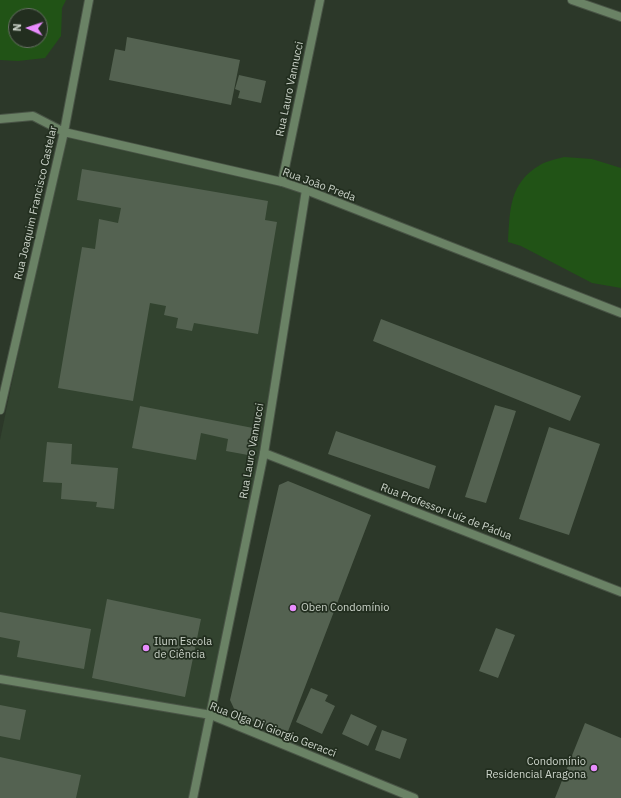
<!DOCTYPE html>
<html>
<head>
<meta charset="utf-8">
<style>
  body { margin:0 }
  #map { position:relative; width:621px; height:798px; overflow:hidden; background:#2c3829; font-family:"IBM Plex Sans",sans-serif }
  canvas { display:block }
  .north { position:absolute; left:8px; top:8px; width:40px; height:40px; box-sizing:border-box; background:#222e1f; border:1px solid #667063; border-radius:50%; rotate:273deg; font-size:11px; font-weight:700; line-height:16px; text-align:center; color:#ccd4ca }
  .north::after { content:''; display:block; margin:auto; width:14px; height:18px; background:#e98dfe; clip-path:polygon(50% 0,100% 100%,50% 72%,0 100%) }
</style>
</head>
<body>
<div id="map">
<canvas width="621" height="798"></canvas>
<div class="north">N</div>
</div>
<script>
const c = document.querySelector('canvas').getContext('2d');
c.lineJoin = 'round';
function paint(path, color) {
  c.fillStyle = color;
  c.fill(path, 'evenodd');
}
function strokePath(path, color, width, dash) {
  c.strokeStyle = color;
  c.lineWidth = width;
  c.lineCap = dash ? 'butt' : 'round';
  c.setLineDash(dash || []);
  c.stroke(path);
}
function write(font, color, halo, rows, align = 'center') {
  c.font = font + ' "IBM Plex Sans",sans-serif';
  c.lineWidth = 3.5;
  c.setLineDash([]);
  c.textBaseline = 'middle';
  c.strokeStyle = halo;
  c.fillStyle = color;
  for (const [text, x, y, turn = 0] of rows) {
    c.save();
    c.translate(x, y);
    c.rotate((+turn || 0) * Math.PI / 180);
    c.textAlign = isNaN(turn) ? turn : align;
    if (halo) c.strokeText(text, 0, 0);
    c.fillText(text, 0, 0);
    c.restore();
  }
}
paint(new Path2D(`
  M64 132 306 190 264 453 191 798H0V440Z`), '#32432f');
paint(new Path2D(`
  M0 0H66L62 8 61 36 45 58 18 61 0 60ZM16 16H40V40H16Z
  M564 157 592 159 621 168V288L592 283 521 246 508 242C510 210 509 183 540 165 547 161 557 159 564 157Z`), '#215316');
paint(new Path2D(`
  M127 37 240 60 231 105 109 80 115 49 125 51Z
  M239 75 266 81 261 103 238 98 240 91 235 89Z
  M82 169 268 201 265 220 277 222 258 334 194 323 192 331 176 328 178 318 164 315 166 306 150 303 133 401 58 388 82 247 95 249 99 219 118 223 121 208 77 200Z
  M381 319 581 396 570 421 373 341Z
  M495 405 516 411 486 503 465 497Z
  M140 406 253 428 248 455 226 451 228 439 201 433 196 460 132 448Z
  M549 427 600 444 569 535 519 519Z
  M336 431 436 466 429 489 328 454Z
  M47 442 72 444 71 464 118 468 114 509 96 507 97 502 61 499 62 483 43 482Z
  M288 481 371 515 287 734 237 715 230 700 279 485Z
  M107 599 201 619 185 697 92 678Z
  M0 612 91 629 84 669 17 657 20 641 0 637Z
  M496 628 515 635 498 678 479 671Z
  M311 688 328 695 325 701 335 706 322 734 296 722Z
  M0 705 26 710 20 740 0 736Z
  M351 714 377 726 368 746 342 734Z
  M585 723 621 738V798H555Z
  M382 730 407 739 400 759 375 750Z
  M0 757 81 775 76 798H0Z`), '#546251');
const minor = new Path2D(`
  M572 0 621 17
  M0 119 33 116 64 132 282 182
  M306 190 621 313
  M0 410 64 132 89 0
  M264 453 621 592
  M0 679 211 715 414 798`);
const tertiary = new Path2D(`
  M193 798 264 453 306 190 282 182 320 0`);
strokePath(minor, '#495446', 10);
strokePath(tertiary, '#495446', 10);
strokePath(minor, '#6a8265', 8);
strokePath(tertiary, '#6a8265', 8);
for (const [x, y, r, color] of [
  [293,608,4,"#e98dfe"],
  [146,648,4,"#e98dfe"],
  [594,768,4,"#e98dfe"]
]) {
  const dot = new Path2D();
  dot.arc(x, y, r, 0, 2 * Math.PI);
  c.fillStyle = color;
  c.fill(dot);
  strokePath(dot, '#222e1f', 1.5);
}
write('11px', '#ccd4ca', '#222e1f', [
  ["Rua Lauro Vannucci",290,89,-78],
  ["Rua João Preda",319,185,20],
  ["Rua Joaquim Francisco Castelar",36,203,-77],
  ["Rua Lauro Vannucci",252,451,-80],
  ["Rua Professor Luíz de Pádua",446,512,21],
  ["Rua Olga Di Giorgio Geracci",273,730,21]
]);
write('11px', '#ccd4ca', '#222e1f', [
  ["Oben Condomínio",301,608],
  ["Ilum Escola",154,642],
  ["de Ciência",154,655],
  ["Condomínio",586,762,"right"],
  ["Residencial Aragona",586,775,"right"]
], 'left');
</script>
</body>
</html>
